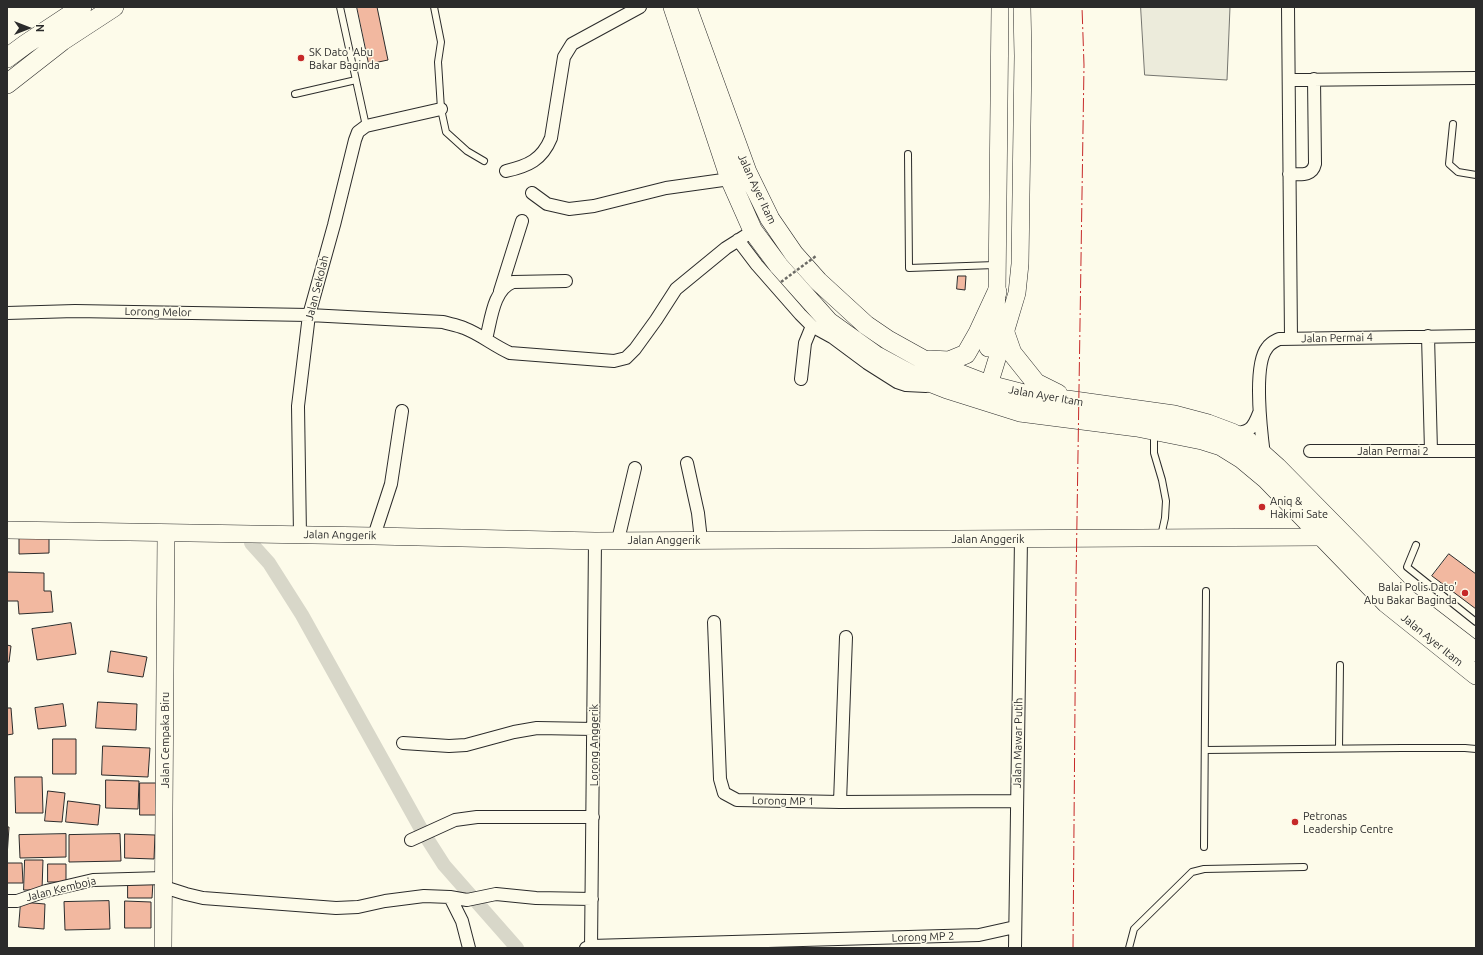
<!DOCTYPE html>
<html>
<head>
<meta charset="utf-8">
<style>
  body { margin:0 }
  #map { position:relative; width:1483px; height:955px; overflow:hidden; background:#fdfbea; font-family:Ubuntu,sans-serif }
  canvas { display:block }
  .frame { position:absolute; inset:0; border:8px solid #2b2b2b; pointer-events:none }
  .north { position:absolute; left:8px; top:8px; width:40px; height:40px; -webkit-text-stroke:3px #fdfbea; paint-order:stroke; rotate:90deg; font-size:11px; font-weight:700; line-height:16px; text-align:center; color:#2b2b2b }
  .north::after { content:''; display:block; margin:auto; width:14px; height:18px; background:#2b2b2b; clip-path:polygon(50% 0,100% 100%,50% 72%,0 100%) }
</style>
</head>
<body>
<div id="map">
<canvas width="1483" height="955"></canvas>
<div class="frame"></div>
<div class="north">N</div>
</div>
<script>
const c = document.querySelector('canvas').getContext('2d');
c.lineJoin = 'round';
function paint(path, color) {
  c.fillStyle = color;
  c.fill(path, 'evenodd');
}
function strokePath(path, color, width, dash) {
  c.strokeStyle = color;
  c.lineWidth = width;
  c.lineCap = dash ? 'butt' : 'round';
  c.setLineDash(dash || []);
  c.stroke(path);
}
function write(font, color, halo, rows, align = 'center') {
  c.font = font + ' Ubuntu,sans-serif';
  c.lineWidth = 3;
  c.setLineDash([]);
  c.textBaseline = 'middle';
  c.strokeStyle = halo;
  c.fillStyle = color;
  for (const [text, x, y, turn = 0] of rows) {
    c.save();
    c.translate(x, y);
    c.rotate((+turn || 0) * Math.PI / 180);
    c.textAlign = isNaN(turn) ? turn : align;
    if (halo) c.strokeText(text, 0, 0);
    c.fillText(text, 0, 0);
    c.restore();
  }
}
const green = new Path2D(`
  M1141 7H1230L1227 80 1145 75Z`);
paint(green, '#ecebdb');
strokePath(green, '#74746e', 1);
strokePath(new Path2D(`
  M251 543 269 563 302 615 421 829 444 865 517 948`), '#d8d7c9', 14);
const building = new Path2D(`
  M357 7H377L388 60 369 64Z
  M958 276H966L965 290 957 289Z
  M49 536V553L19 554V537Z
  M1449 554 1476 574V609L1432 576Z
  M7 572 44 573V591H51L53 612 19 614 18 601H7Z
  M71 623 76 654 37 660 32 629Z
  M7 645 11 646 9 662H7Z
  M111 651 147 657 143 677 108 672Z
  M98 702 137 704 136 730 96 728Z
  M63 704 66 726 38 729 35 708Z
  M7 708H11L13 734 7 735Z
  M53 739H76V774H53Z
  M103 746 150 748 148 777 102 775Z
  M15 777H42L43 813H16Z
  M106 780 139 781 138 809 106 808Z
  M140 783H156V815H140Z
  M48 791 65 793 62 822 45 821Z
  M68 801 100 805 98 825 66 822Z
  M7 827H9L7 857Z
  M66 834V857L20 858 19 835Z
  M120 834 121 861 69 862V835Z
  M125 834 155 835 154 859 125 858Z
  M25 860H43L42 890H24Z
  M7 863H22L23 883H7Z
  M48 864H66V882H48Z
  M128 881 153 882 152 898H128Z
  M109 901 110 929 65 930 64 902Z
  M125 901 151 902V928H125Z
  M21 902 45 904 44 929 19 927Z`);
paint(building, '#f2b8a0');
strokePath(building, '#2b2b2b', 1);
const lane = new Path2D(`
  M340 7 366 126
  M434 7 441 42 438 62 441 109 446 132 467 151 484 161
  M295 94 356 80
  M1453 124 1449 164 1458 172 1476 175
  M908 154 909 268 995 265
  M1154 433V453L1162 480 1166 501 1165 518 1161 536
  M1416 545 1407 567 1476 622
  M1339 748 1340 665
  M1205 750 1402 748H1465L1476 749
  M1204 847 1206 591
  M1129 948 1134 929 1192 872 1204 869 1304 867`);
const street = new Path2D(`
  M1288 7 1291 339
  M1289 80 1476 78
  M506 171C528 166 542 160 551 138L564 57 572 44 640 7
  M1289 174C1300 174 1312 177 1315 164L1314 79
  M532 193 547 204 569 209 594 206 666 188 730 179
  M738 240 757 265 800 314 812 326 832 337 867 363 897 382 906 385 926 386
  M500 291 522 221
  M7 313 75 311 309 315 443 322C449 324 457 325 464 328 480 334 494 346 510 353L614 361 626 358 635 349 656 320 676 289 726 248 753 231
  M1428 336 1431 451
  M486 339C491 321 493 289 513 282L566 281
  M801 379 805 343 812 326
  M1232 433C1249 433 1253 429 1259 413
  M1310 451H1476
  M1264 455C1261 432 1253 365 1267 348 1270 343 1275 341 1279 339L1476 336
  M687 463 698 513 701 540
  M300 535 298 406 309 315 334 225 355 140 358 132 366 126 441 109
  M374 536 391 484 402 411
  M618 540 635 468
  M714 622 720 779 724 793 737 800 840 802 1017 801
  M403 743 449 746 466 745 514 732 537 728 594 729
  M840 802 846 637
  M411 840 455 820 477 817H593
  M164 887 186 894 203 898 336 908 358 907 385 901 424 896 450 897 467 900 496 894 536 898 592 899
  M450 897 462 921 469 948
  M7 901H17L46 891 93 880 164 878
  M586 948 591 946 979 935 1015 927
  M591 948 595 541
  M1015 948 1021 539`);
const secondary = new Path2D(`
  M988 348 995 329 997 292 1000 7
  M980 396 989 385 1005 333 1017 293 1020 264 1023 56 1022 7
  M7 530 374 536 595 541 1321 537
  M163 948 166 533`);
const primary = new Path2D(`
  M673 7 730 179 753 231 779 266 829 322 875 355 914 376 947 389 1020 412 1137 427 1202 440 1221 446 1242 459 1266 479 1386 603 1476 675
  M687 7 747 172 770 219 794 254 818 281 866 325 888 340 924 360 989 385 1024 394 1174 415 1208 424 1232 433 1249 442 1277 467 1407 599 1476 652
  M7 58 26 44 82 7
  M7 84 62 41 114 7
  M1005 333 1012 353 1036 383 1058 394
  M930 360 949 361 966 354 978 333 997 292`);
strokePath(lane, '#2b2b2b', 8);
strokePath(street, '#2b2b2b', 14);
strokePath(secondary, '#2b2b2b', 18);
strokePath(primary, '#2b2b2b', 20);
strokePath(lane, '#fdfbea', 6);
strokePath(street, '#fdfbea', 12);
strokePath(secondary, '#fdfbea', 17);
strokePath(primary, '#fdfbea', 19);
strokePath(new Path2D(`
  M781 282 816 256`), '#6a6964', 2.5, [3, 2]);
strokePath(new Path2D(`
  M1073 948 1076 583 1084 65 1082 7`), '#c62828', 1, [14, 3, 2, 3]);
for (const [x, y, r, color] of [
  [301,58,4,"#c62828"],
  [1262,507,4,"#c62828"],
  [1465,593,4,"#c62828"],
  [1295,822,4,"#c62828"]
]) {
  const dot = new Path2D();
  dot.arc(x, y, r, 0, 2 * Math.PI);
  c.fillStyle = color;
  c.fill(dot);
  strokePath(dot, '#fdfbea', 1.5);
}
write('11px', '#2b2b2b', '#fdfbea', [
  ["SK Dato' Abu",309,52],
  ["Bakar Baginda",309,65],
  ["Aniq &",1270,501],
  ["Hakimi Sate",1270,514],
  ["Balai Polis Dato'",1457,587,"right"],
  ["Abu Bakar Baginda",1457,600,"right"],
  ["Petronas",1303,816],
  ["Leadership Centre",1303,829]
], 'left');
write('11px', '#2b2b2b', '#fdfbea', [
  ["Jalan Ayer Itam",757,189,65],
  ["Jalan Sekolah",317,288,-76],
  ["Lorong Melor",158,312,1],
  ["Jalan Permai 4",1337,338,-1],
  ["Jalan Ayer Itam",1046,396,10],
  ["Jalan Permai 2",1393,451],
  ["Jalan Anggerik",340,535,1],
  ["Jalan Anggerik",988,539],
  ["Jalan Anggerik",664,540],
  ["Jalan Ayer Itam",1432,640,39],
  ["Jalan Cempaka Biru",165,740,-90],
  ["Jalan Mawar Putih",1018,743,-89],
  ["Lorong Anggerik",594,745,-90],
  ["Lorong MP 1",783,801,1],
  ["Jalan Kemboja",61,889,-14],
  ["Lorong MP 2",923,937,-2]
]);
</script>
</body>
</html>
